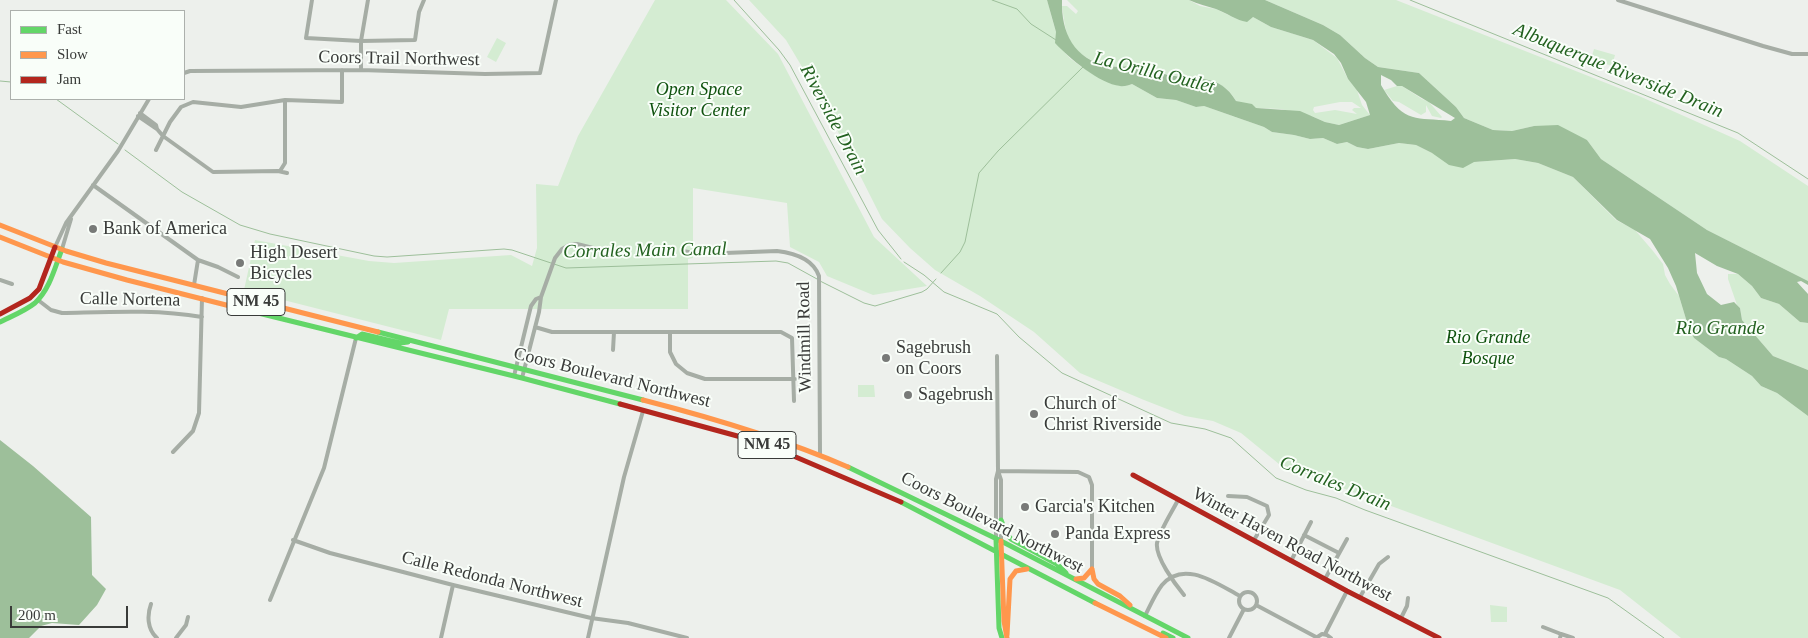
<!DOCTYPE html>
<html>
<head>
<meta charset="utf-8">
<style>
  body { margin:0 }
  #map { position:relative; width:1808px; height:638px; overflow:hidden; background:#edf0ec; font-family:"Times New Roman",serif }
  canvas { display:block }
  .legend { position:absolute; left:10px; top:10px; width:175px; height:90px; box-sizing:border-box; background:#f9fef9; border:1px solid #acb0ac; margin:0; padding:6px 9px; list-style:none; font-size:15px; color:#393b39 }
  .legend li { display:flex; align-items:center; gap:10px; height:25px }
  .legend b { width:25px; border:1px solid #acb0ac }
  .scale { position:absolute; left:10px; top:606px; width:118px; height:22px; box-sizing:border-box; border:2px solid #393b39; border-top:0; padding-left:6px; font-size:15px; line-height:18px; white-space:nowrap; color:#393b39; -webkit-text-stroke:4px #f9fef9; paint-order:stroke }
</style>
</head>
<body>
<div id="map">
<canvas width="1808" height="638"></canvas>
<ul class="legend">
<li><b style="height:6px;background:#63d668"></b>Fast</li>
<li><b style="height:6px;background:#ff974d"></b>Slow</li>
<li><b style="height:6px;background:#b3261e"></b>Jam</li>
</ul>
<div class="scale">200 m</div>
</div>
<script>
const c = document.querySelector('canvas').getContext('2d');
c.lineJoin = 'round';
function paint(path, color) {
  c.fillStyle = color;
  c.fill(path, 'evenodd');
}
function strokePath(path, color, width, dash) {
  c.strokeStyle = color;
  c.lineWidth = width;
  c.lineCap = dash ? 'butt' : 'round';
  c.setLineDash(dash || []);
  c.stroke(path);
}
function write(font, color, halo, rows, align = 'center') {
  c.font = font + ' "Times New Roman",serif';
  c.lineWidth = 4;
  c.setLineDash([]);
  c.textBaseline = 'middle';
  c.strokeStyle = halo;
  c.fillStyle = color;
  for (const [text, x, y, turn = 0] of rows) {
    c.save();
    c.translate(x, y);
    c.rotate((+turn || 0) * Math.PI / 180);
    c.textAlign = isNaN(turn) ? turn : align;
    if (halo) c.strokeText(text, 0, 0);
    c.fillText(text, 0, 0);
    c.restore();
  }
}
paint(new Path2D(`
  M655 0H726L778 54 874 237 927 286 873 295 827 276 819 262 790 247 787 203 693 188V258L688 259V309H449L441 340 244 290 255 240 369 261 394 263 511 255 532 266 537 248 536 184 558 186 578 136Z
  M749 0H1047C1051 13 1058 46 1067 55 1074 64 1110 85 1121 86 1124 87 1129 85 1132 84L1157 98 1176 100 1196 107 1204 106 1264 127 1272 132 1294 135 1310 139 1323 138 1337 144 1347 142 1357 147 1368 149 1399 143 1416 145 1432 153 1474 162 1515 159 1538 163 1573 177 1616 220 1635 230 1653 251 1663 264 1665 275 1670 284 1679 296 1689 329 1694 338 1719 357 1726 359 1752 376 1761 386 1777 393 1808 416V638H1681L1620 590 1353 492 1279 464 1241 433 1213 421 1185 416 1144 400 1080 373 1034 332 980 296 935 270 910 248 882 219 823 102 786 40Z
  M1067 0H1189L1200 6 1216 9 1239 20 1253 17 1271 27 1313 40 1337 58 1348 79 1357 90 1362 105 1370 115 1339 125 1325 122 1314 117 1281 109 1256 108 1236 101C1222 75 1194 79 1169 75 1165 74 1162 72 1158 71 1151 69 1143 69 1135 68 1126 66 1117 67 1109 66 1096 64 1081 56 1073 46 1065 35 1064 19 1062 6H1067L1076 14 1078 11ZM1340 102H1352L1361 108H1354L1352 110 1357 114 1335 110 1315 113 1313 110 1314 107Z
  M1265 0H1396L1639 96 1740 141 1808 186V281L1707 230 1601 159 1587 140 1534 126 1512 131 1493 130 1464 118 1456 107 1419 73 1378 67 1365 58 1340 35 1323 25Z
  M497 38 506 43 496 62 487 57Z
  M1594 49 1615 55 1612 66 1591 59Z
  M1397 86H1402L1422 99 1429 102 1442 117 1441 118 1432 116 1426 105V112L1421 115 1399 102 1393 101 1384 90Z
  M1728 274H1738L1752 286 1761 298 1779 304 1800 322 1808 323V370L1773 356 1742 320 1740 308 1737 305 1728 279Z
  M858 385H874L875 397H858Z
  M1490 605 1507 607V622H1491Z`), '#d4ecd2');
paint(new Path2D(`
  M1047 0H1062C1061 33 1074 59 1108 66 1119 68 1131 65 1142 67 1151 68 1159 73 1168 75 1195 80 1220 73 1236 101L1252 104 1256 108 1300 111 1325 122 1339 125 1370 115 1366 102 1348 79 1341 63 1334 54 1313 40 1271 27 1253 17 1247 22C1235 20 1227 13 1216 9 1207 6 1198 4 1189 0H1265L1323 25 1340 35 1365 58 1378 67 1419 73 1456 107 1464 118 1493 130 1512 131 1534 126 1558 125 1587 140 1601 159 1707 230 1808 281V285L1801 281 1797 282 1808 294V323L1800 322 1779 304 1761 298 1752 286 1738 274 1717 266 1695 253 1697 273 1707 294 1721 305 1734 302 1740 308 1742 320 1773 356 1808 370V416L1777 393 1761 386 1752 376 1726 359 1719 357 1694 338 1689 329 1676 286 1668 268 1650 239 1617 220 1573 177 1538 163 1515 159 1474 162 1463 168 1449 165 1432 153 1416 145 1399 143 1368 149 1357 147 1347 142 1337 144 1323 138 1310 139 1294 135 1272 132 1264 127 1204 106 1196 107 1176 100 1157 98 1132 84C1129 85 1124 87 1120 86 1100 84 1069 58 1055 43L1056 32ZM1381 75 1391 80 1397 86H1402L1455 118 1451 121C1416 117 1405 124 1384 90L1381 85Z
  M0 440 33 466 91 517 92 575 106 589 97 605 79 625 52 623 41 626 29 638H0Z`), '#9dbf9a');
strokePath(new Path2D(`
  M734 0 779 50 790 65 878 230 901 259
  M992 0 1017 9 1031 24 1056 40
  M1410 0 1738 133 1808 179
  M0 81 11 82
  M56 99 118 144
  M125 150 182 192 240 225 270 234 374 256 387 257 504 249 512 250 566 268 776 261 788 263 817 279
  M904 262 924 275 944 292 997 314 1019 337 1062 373 1171 423 1205 429 1231 438 1276 478 1306 490 1336 498 1365 510 1608 598 1664 638
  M941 273 960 252 965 242 979 173 998 151 1084 66
  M820 281 864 303 875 306 922 292 927 289 936 279`), '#9dbf9a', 1);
strokePath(new Path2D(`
  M312 0 306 38 361 41 415 40 419 12 424 0
  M1618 0 1763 46 1792 54H1808
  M361 70V41L368 0
  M184 73 190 71 361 70 485 74 540 73 556 0
  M140 113 156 125 157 129 163 136 213 172 278 171 287 173
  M138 116 157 129
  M156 150 170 122 181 107 193 102 241 107 285 100 342 102V70
  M280 171 285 163V100
  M93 185 198 260 194 285
  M55 247 66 223 118 151 149 99
  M62 249 71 219
  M683 251 699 254 777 251C794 253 813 259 819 276L820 454
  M198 260 218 267 238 277
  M0 280 12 284
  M38 300 51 310 62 313C109 312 155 309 202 317
  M535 327 552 332H781L792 338 794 401
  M670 332V352L676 364 687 373 705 379H795
  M613 350 614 332
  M514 376 531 306 536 299 541 297
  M522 378 539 312 541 297 555 258 562 249 569 245 577 244 609 252H626
  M173 452 193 431 199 413 202 298
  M998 471 1078 472 1089 477 1092 485V569
  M998 471 1001 480V541
  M1228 496 1247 497 1267 506 1269 515 1254 540
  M1178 500C1172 512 1160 530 1157 543 1155 557 1175 584 1184 595
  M1304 535 1339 553
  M996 539V479L998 471 997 356
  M293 540 330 553 453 585 591 618 628 623 687 638
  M1291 561 1311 522
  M1325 579 1347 539
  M1239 601a9 9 0 1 1 18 0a9 9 0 1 1-18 0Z
  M1360 597 1379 564 1388 557
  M270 600 324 468 356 338
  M151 604C147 615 147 629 157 638
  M1256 605 1316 637
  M1145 616C1150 606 1155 594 1162 585 1184 559 1217 584 1240 596
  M1401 618 1407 606 1408 598
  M1543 627 1561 634
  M1325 634 1347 591
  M176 638 186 625 188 617
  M441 638 453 585
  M588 638 624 477 643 411
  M1229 638 1244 609
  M1316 638 1322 634 1327 635 1331 638
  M1560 638 1561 634 1573 638`), '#a6ada5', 4);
strokePath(new Path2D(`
  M238 308 522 378 620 404
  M0 322C12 316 25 311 35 303 50 289 55 267 62 249
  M378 332 643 400
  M356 338 362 334 400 343 408 342
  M848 467 1001 541 1188 638
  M901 502 1095 603
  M1001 520 1006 533 1011 539 1057 564 1066 573
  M996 539 999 628 1002 638
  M1163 633 1173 638`), '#63d668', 5);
strokePath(new Path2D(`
  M0 225 66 251 106 263 378 332
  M0 237 63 262 127 280 238 308
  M643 400C713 418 781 438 848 467
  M1001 541 1004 621 1007 638
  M1092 569 1094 579 1098 584 1120 596 1130 605
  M1076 579 1084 578 1092 569
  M1095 603 1166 638
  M1007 635 1010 579 1016 571 1027 569`), '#ff974d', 5);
strokePath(new Path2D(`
  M0 314 30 298 39 289 55 247
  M620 404 763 443 901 502
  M1133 475 1347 591 1439 638`), '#b3261e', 5);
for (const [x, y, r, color] of [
  [93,229,5,"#787a78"],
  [240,263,5,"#787a78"],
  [886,358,5,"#787a78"],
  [908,395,5,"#787a78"],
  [1034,414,5,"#787a78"],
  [1025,507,5,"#787a78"],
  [1055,534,5,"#787a78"]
]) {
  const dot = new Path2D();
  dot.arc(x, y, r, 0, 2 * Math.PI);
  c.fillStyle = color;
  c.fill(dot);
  strokePath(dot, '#f9fef9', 2);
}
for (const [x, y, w] of [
  [256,302,58],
  [767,445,58]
]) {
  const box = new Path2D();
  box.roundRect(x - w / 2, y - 13.5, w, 27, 4);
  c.fillStyle = '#f9fef9';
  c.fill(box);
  strokePath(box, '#393b39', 1);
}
write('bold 16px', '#393b39', null, [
  ["NM 45",256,302],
  ["NM 45",767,445]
]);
write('18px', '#393b39', '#f9fef9', [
  ["Coors Trail Northwest",399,59,1],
  ["Calle Nortena",130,300,1],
  ["Windmill Road",805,337,-91],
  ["Coors Boulevard Northwest",612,378,14],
  ["Coors Boulevard Northwest",992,523,27],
  ["Winter Haven Road Northwest",1292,545,28],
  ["Calle Redonda Northwest",492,580,14]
]);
write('italic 18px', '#0f520e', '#f9fef9', [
  ["Open Space",699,90],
  ["Visitor Center",699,111],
  ["Rio Grande",1488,338],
  ["Bosque",1488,359]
]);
write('18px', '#393b39', '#f9fef9', [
  ["Bank of America",103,229],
  ["High Desert",250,253],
  ["Bicycles",250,274],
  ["Sagebrush",896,348],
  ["on Coors",896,369],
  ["Sagebrush",918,395],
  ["Church of",1044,404],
  ["Christ Riverside",1044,425],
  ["Garcia's Kitchen",1035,507],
  ["Panda Express",1065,534]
], 'left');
write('italic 19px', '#22611f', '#f9fef9', [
  ["Albuquerque Riverside Drain",1618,71,22],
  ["La Orilla Outlet",1154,73,14],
  ["Riverside Drain",833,120,62],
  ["Corrales Main Canal",645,251,-1],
  ["Rio Grande",1720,329],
  ["Corrales Drain",1335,484,22]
]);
</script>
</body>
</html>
